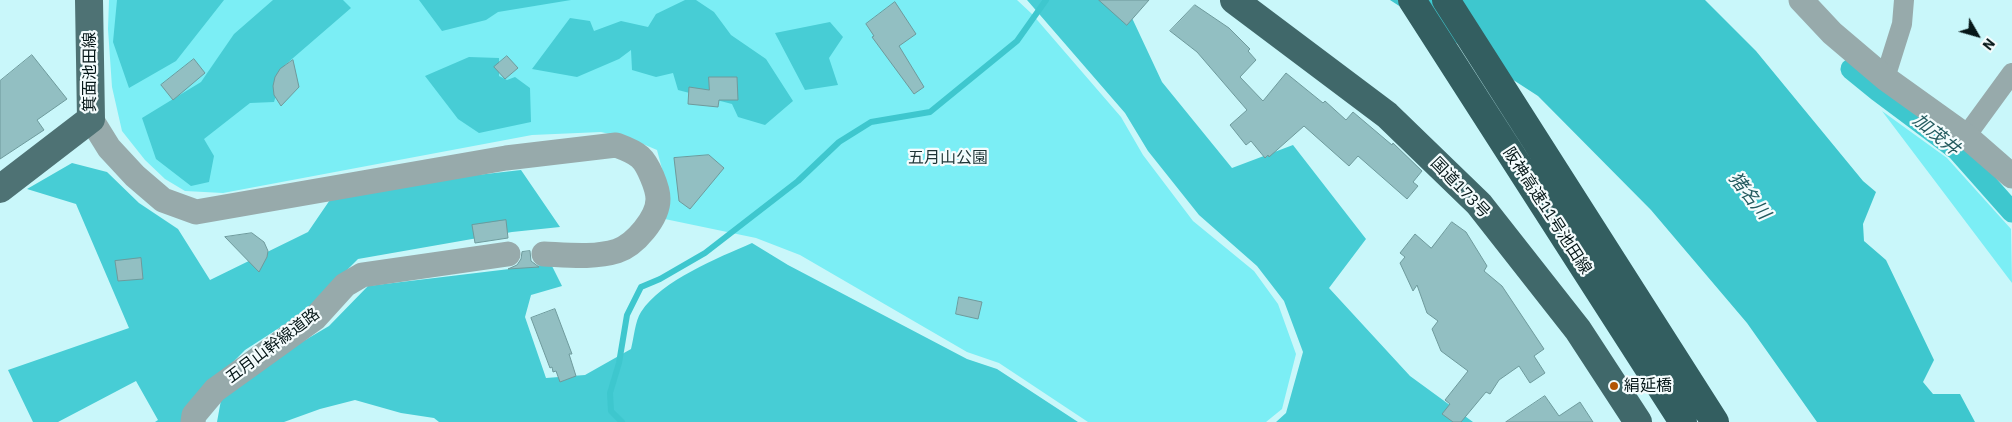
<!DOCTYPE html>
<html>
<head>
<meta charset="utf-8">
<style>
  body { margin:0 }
  #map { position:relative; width:2012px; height:422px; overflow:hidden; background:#c9f7fa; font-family:"IBM Plex Sans",sans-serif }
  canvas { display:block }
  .north { position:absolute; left:1952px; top:10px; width:50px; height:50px; -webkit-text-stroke:4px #f4fcfd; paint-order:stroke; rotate:128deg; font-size:14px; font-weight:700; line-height:20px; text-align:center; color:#061718 }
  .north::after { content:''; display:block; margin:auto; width:18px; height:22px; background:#061718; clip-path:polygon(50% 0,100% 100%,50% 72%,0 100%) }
</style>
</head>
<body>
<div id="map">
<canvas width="2012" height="422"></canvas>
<div class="north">N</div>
</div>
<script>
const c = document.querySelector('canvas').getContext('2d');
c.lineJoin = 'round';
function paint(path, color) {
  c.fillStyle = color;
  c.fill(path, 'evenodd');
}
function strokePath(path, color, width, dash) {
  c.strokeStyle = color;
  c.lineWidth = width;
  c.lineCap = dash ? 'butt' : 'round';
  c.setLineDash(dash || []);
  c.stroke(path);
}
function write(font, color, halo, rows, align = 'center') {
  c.font = font + ' "IBM Plex Sans","Noto Sans JP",sans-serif';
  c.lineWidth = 4.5;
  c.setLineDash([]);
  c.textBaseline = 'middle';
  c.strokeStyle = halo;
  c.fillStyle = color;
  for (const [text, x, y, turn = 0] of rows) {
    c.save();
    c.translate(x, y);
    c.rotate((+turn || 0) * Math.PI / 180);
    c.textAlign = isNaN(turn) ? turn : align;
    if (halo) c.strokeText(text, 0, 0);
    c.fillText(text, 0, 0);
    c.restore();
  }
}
paint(new Path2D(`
  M109 0H1017L1032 14 1121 117 1143 155 1193 221 1254 271 1278 304 1296 354 1282 409 1266 422H1088L999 363 967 352 800 255 756 238 660 218 665 180 657 150 631 139 601 132 532 135 223 193 185 191 165 179 145 160 122 131 112 87 108 29Z
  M1882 111 1947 158 2011 229 2012 283Z`), '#7beef5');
paint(new Path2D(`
  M117 0H224L176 61 129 88 113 42Z
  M273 0H343L351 8 285 65 274 102 250 103 204 139 214 156 209 182 191 186 156 159 142 118 201 82 234 34Z
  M419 0H571L498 12 486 20 442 31Z
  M685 0H696L714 12 731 35 766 59 793 101 765 125 738 117 732 104 678 90 673 73 656 77 632 70 631 50 619 59 577 77 532 69 570 18 590 21 594 31 621 21 648 27 656 14Z
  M1027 0H1115L1125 3 1162 82 1232 168 1293 145 1366 239 1329 288 1410 376 1473 422H1276L1286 413 1303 352 1284 301 1257 266 1199 215 1148 151 1125 113Z
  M830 22 843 37 829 58 838 85 805 90 775 33Z
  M469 57 499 58V76L507 80 515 77 530 88 531 122 479 133 458 119 425 76Z
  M72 163 107 172 139 203 178 229 210 280 308 232 336 191 521 170 560 227 512 232 358 259 307 310 245 350 185 411 181 422H155L158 420 136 381 58 422H33L8 370 129 328 76 204 27 189Z
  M752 243 788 265 967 359 997 369 1078 422H439L434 418 401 413 355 400 320 409 284 422H217L221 400 268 362 329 326 368 286 551 264 562 286 531 295 525 317 546 378 585 375 631 349C634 338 635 321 641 312 662 280 718 258 752 243Z`), '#47cdd5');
paint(new Path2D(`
  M1390 0H1705L1756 51 1863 181 1876 192 1863 224 1864 241 1886 260 1934 360 1923 382 1933 394H1960L1975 422H1817L1747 323 1651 210 1538 96Z`), '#3ec7ce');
strokePath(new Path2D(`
  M622 422 611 411 610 393 619 363 627 315 641 287 660 279 705 253 798 181 839 142 871 122 930 112 1017 41 1046 0`), '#3ec7ce', 6);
strokePath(new Path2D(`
  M1851 69 1878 91 1957 150 2012 212`), '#3ec7ce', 21);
const building = new Path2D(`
  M1099 0H1149L1127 25Z
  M895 2 916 34 899 46 924 87 914 94 872 37 874 36 866 24Z
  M1195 5 1229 28 1250 49 1248 51 1256 60 1240 77 1263 101 1286 73 1323 103 1325 101 1346 120 1353 112 1392 145 1393 143 1422 171 1413 182 1418 186 1407 199 1358 156 1349 166 1304 126 1269 157 1268 155 1265 158 1251 141 1246 145 1230 125 1247 110 1197 52 1170 31Z
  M32 55 67 99 37 120 44 130 0 159V81Z
  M507 56 518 68 505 79 494 67Z
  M194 59 205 73 173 100 161 85Z
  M293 60 299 87 281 106 274 95 273 86 275 77 280 69Z
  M709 77H737L738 100H719L718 107 688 104 689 87 709 90Z
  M709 155 724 168 690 209 679 201 674 158Z
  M506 220 508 238 475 243 472 225Z
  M1452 222 1466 232 1487 266 1484 271 1502 286 1544 349 1534 356 1545 373 1530 383 1519 366 1499 380 1490 394 1486 392 1461 422H1453L1442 414 1450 404 1445 400 1468 371 1441 351 1432 329 1438 321 1427 313 1417 285 1413 291 1400 263 1405 257 1400 253 1415 234 1431 248Z
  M252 233 264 242 268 251 267 257 259 272 225 237Z
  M530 251 531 261 539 267 508 269 517 265 521 259 522 252Z
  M141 258 143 279 118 281 115 261Z
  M959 297 982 302 978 319 956 314Z
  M555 309 572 354H569L576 376 560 382 556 371 553 372 552 367 550 368 531 318Z
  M1545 396 1559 416 1580 402 1593 422H1506Z`);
paint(building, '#92bfc2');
strokePath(building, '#6e9a9c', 1);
strokePath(new Path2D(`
  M1885 78 1902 24 1904 0
  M1966 136 2012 73`), '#97aaab', 20);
strokePath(new Path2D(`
  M1801 0 1832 33 1885 78 1966 136 2012 176
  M91 119 109 148 135 176 163 200 196 212 506 158 616 145C624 148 633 151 640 157 648 164 658 188 658 199 658 218 635 245 617 251 595 258 567 255 544 254
  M193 422 194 415 215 390 315 318 345 285 362 275 508 254`), '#97aaab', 25);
strokePath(new Path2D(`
  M0 189 91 119 89 0`), '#4e7274', 28);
strokePath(new Path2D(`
  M1234 0 1387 115 1479 204 1578 330 1638 422`), '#40686a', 28);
strokePath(new Path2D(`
  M1412 0 1683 422
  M1446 0 1715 422`), '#335e60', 28);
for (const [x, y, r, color] of [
  [1614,386,5,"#b25404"]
]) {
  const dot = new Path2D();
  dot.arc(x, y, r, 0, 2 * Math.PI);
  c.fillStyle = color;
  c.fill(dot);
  strokePath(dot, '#f4fcfd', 2);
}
write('16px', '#061718', '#f4fcfd', [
  ["箕面池田線",90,72,-90],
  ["国道173号",1460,188,46],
  ["阪神高速11号池田線",1547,211,57],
  ["五月山幹線道路",273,346,-37]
]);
write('16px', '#1e3536', '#f4fcfd', [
  ["五月山公園",948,158]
]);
write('16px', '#061718', '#f4fcfd', [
  ["絹延橋",1624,386]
], 'left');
write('italic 18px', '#245b5f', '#f4fcfd', [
  ["加茂井",1936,135,39],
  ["猪名川",1749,196,52]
]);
</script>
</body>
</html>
